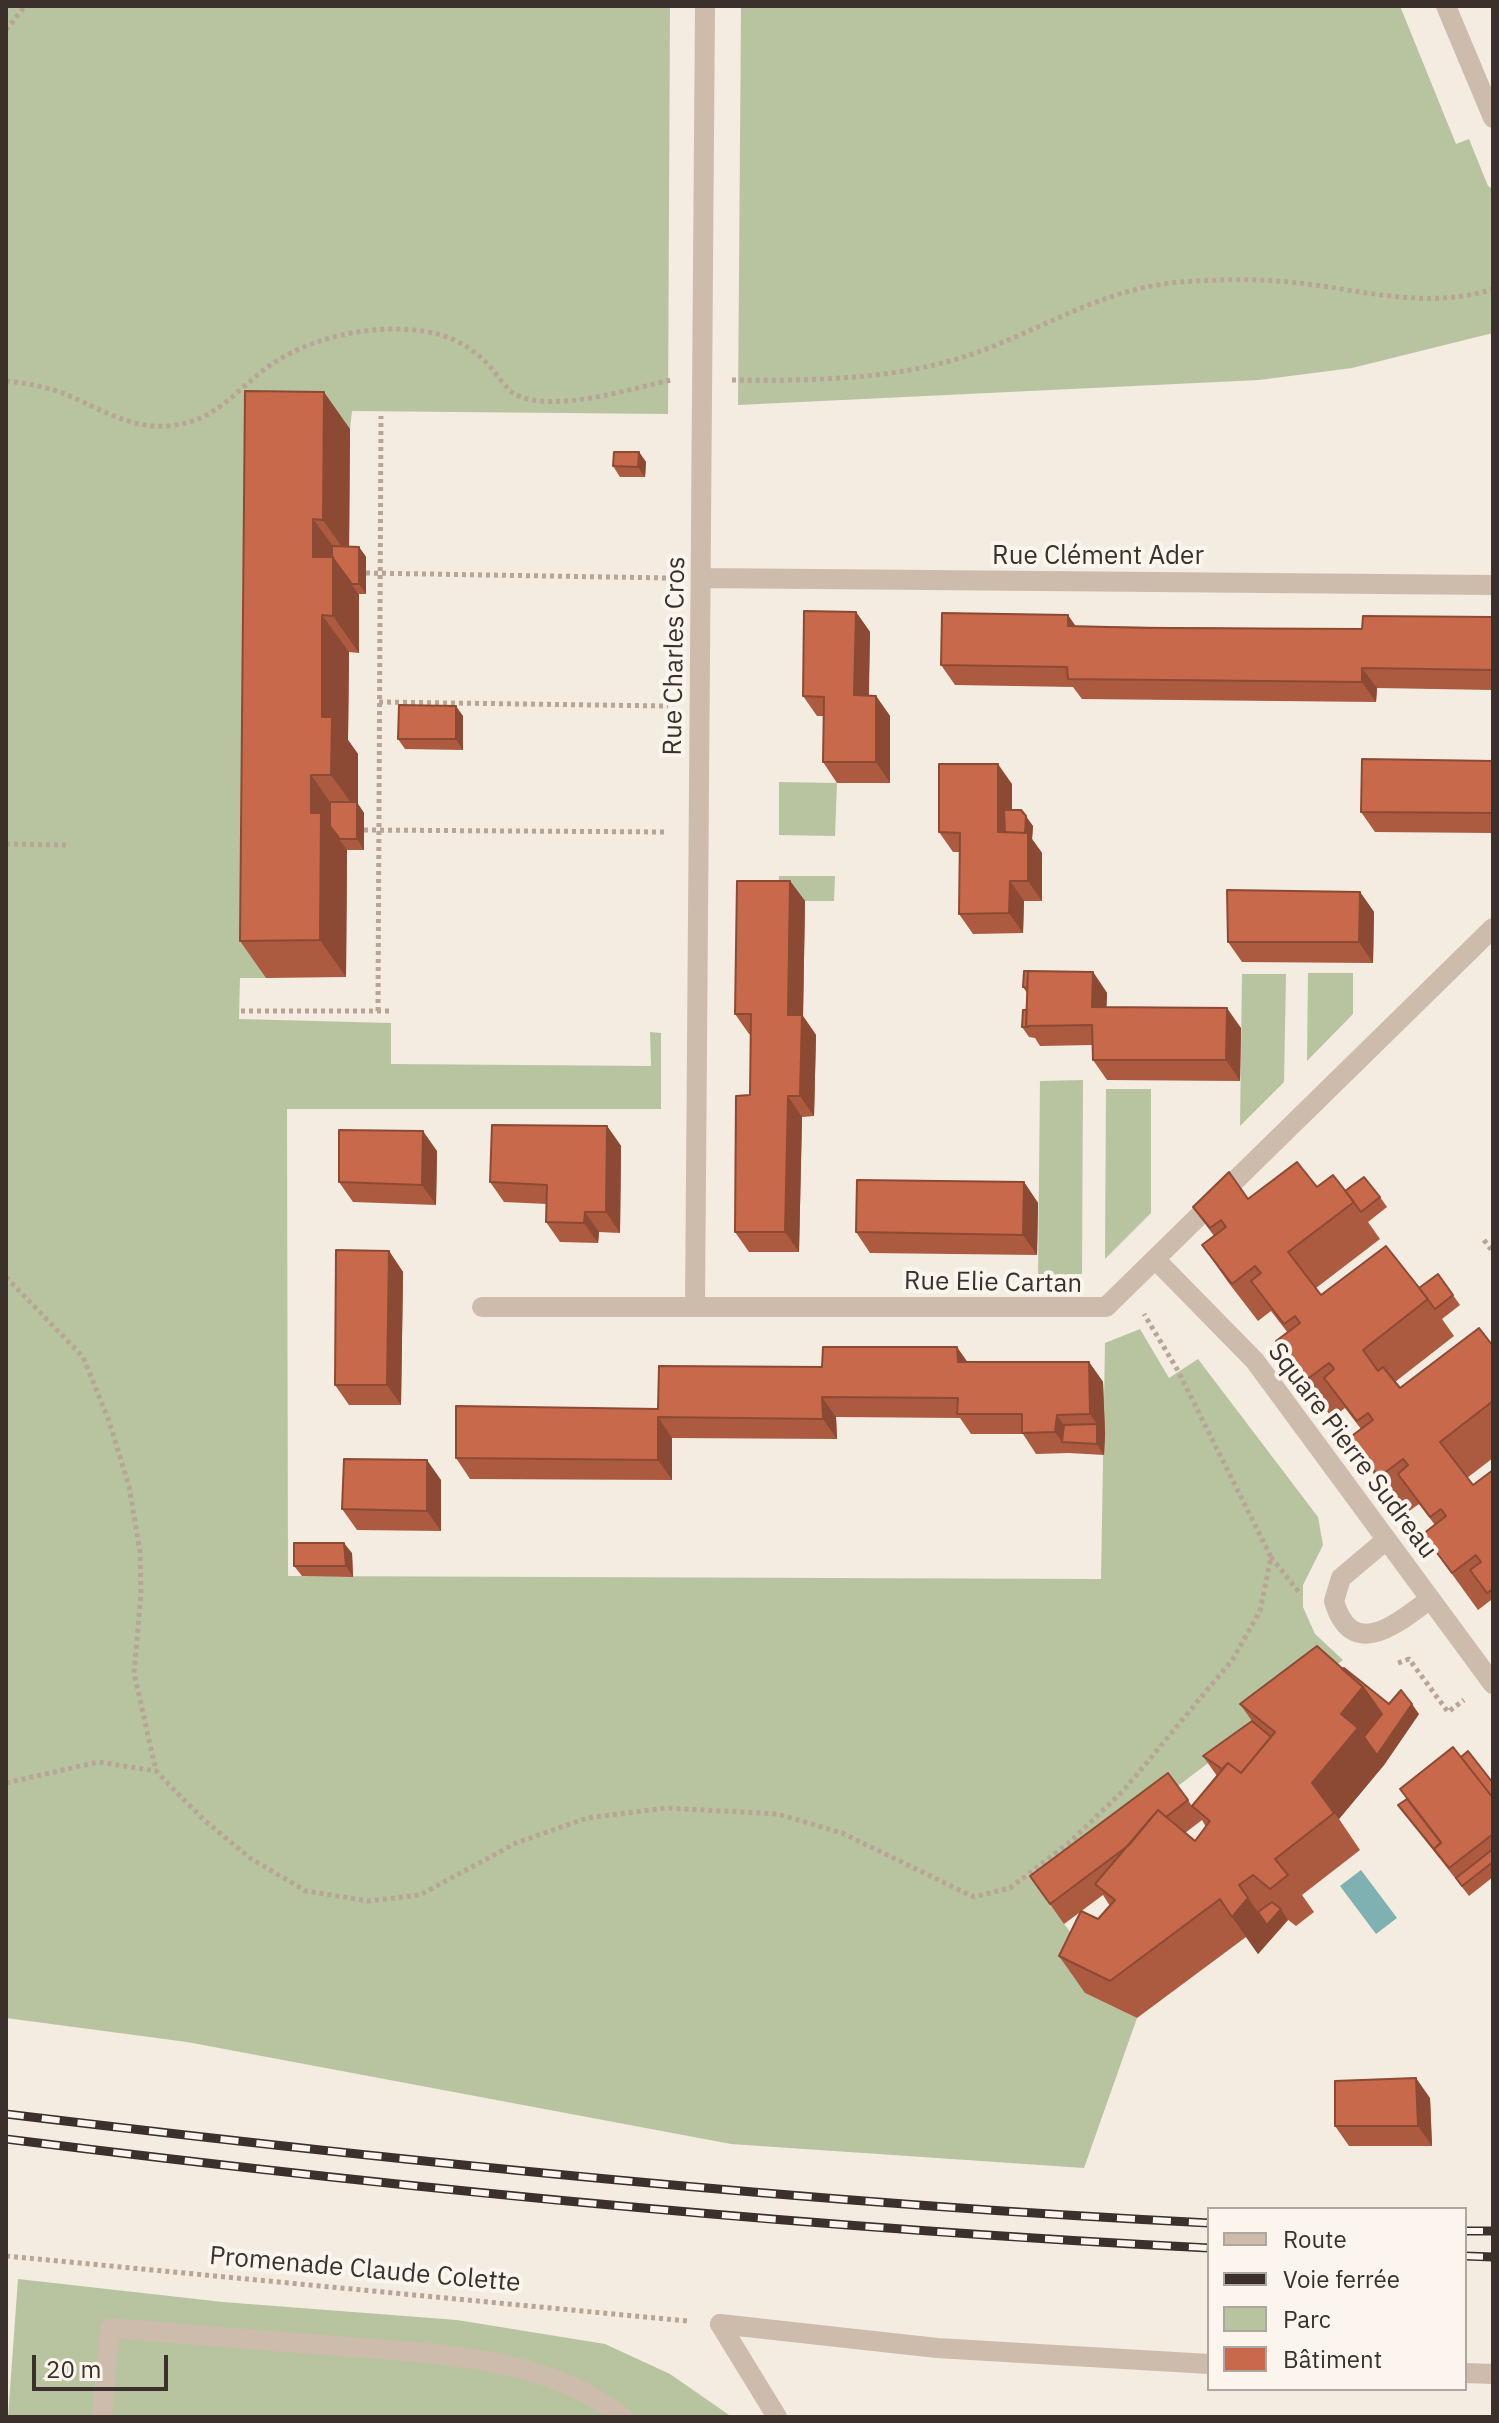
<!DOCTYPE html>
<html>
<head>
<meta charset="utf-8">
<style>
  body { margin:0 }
  #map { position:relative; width:1499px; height:2423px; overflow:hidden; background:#f4ebe1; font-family:"IBM Plex Sans",sans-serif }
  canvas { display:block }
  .frame { position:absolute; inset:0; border:8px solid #3b302b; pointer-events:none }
  .legend { position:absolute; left:1207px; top:2207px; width:260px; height:184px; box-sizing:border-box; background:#fbf5ee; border:2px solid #aea6a0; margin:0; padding:10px 14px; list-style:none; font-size:24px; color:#3b302b }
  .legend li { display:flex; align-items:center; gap:16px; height:40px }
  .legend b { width:40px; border:2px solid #aea6a0 }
  .scale { position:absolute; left:32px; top:2355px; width:136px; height:36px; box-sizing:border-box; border:4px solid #3b302b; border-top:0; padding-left:10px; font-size:24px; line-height:28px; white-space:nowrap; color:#3b302b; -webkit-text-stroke:6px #fbf5ee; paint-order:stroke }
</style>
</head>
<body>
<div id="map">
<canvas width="1499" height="2423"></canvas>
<div class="frame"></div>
<ul class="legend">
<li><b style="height:10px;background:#cdbbac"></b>Route</li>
<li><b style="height:10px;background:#3b302b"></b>Voie ferrée</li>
<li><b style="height:22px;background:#b8c4a0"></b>Parc</li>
<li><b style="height:22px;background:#c8694b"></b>Bâtiment</li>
</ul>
<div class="scale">20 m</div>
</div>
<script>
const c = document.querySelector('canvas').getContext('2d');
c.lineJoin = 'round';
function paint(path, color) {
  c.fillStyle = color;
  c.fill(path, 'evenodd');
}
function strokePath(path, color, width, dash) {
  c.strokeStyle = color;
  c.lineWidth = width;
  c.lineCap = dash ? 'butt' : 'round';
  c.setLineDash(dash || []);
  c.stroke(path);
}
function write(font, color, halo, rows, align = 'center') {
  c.font = font + ' "IBM Plex Sans",sans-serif';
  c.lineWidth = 8;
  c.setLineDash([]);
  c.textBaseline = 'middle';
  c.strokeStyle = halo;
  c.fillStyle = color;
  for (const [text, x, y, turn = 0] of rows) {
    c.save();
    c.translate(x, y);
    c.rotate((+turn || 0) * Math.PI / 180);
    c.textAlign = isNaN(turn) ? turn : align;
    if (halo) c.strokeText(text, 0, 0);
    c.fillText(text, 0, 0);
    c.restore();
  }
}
paint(new Path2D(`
  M6 6H670L668 414 352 411 350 429H272L266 978H240L239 1019 391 1023V1064L651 1066 650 1032 661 1033V1109H287L288 1576 1101 1579 1105 1343 1140 1329 1169 1378 1198 1359 1318 1517 1323 1545 1303 1585V1607L1315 1634 1343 1660 1178 1786 1044 1896 1097 1969 1085 1993 1137 2018 1084 2168 731 2144 187 2042 6 2018Z
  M741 6H1400L1456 144 1469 139 1488 186 1493 189V333L1352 368 1259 380 738 405Z
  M779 782 837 783 835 836 779 835Z
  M779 876H835L834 901H778Z
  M1308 973H1353V1014L1307 1061Z
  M1242 974H1286L1284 1082 1240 1126Z
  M1083 1080 1082 1274 1038 1275 1040 1081Z
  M1106 1089H1151V1213L1105 1259Z
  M18 2279 223 2302 457 2320 605 2344 670 2374 732 2417H8Z`), '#b8c4a0');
paint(new Path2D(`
  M1361 1870 1397 1918 1376 1934 1340 1886Z`), '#7fb0b2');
strokePath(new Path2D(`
  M6 30 25 6
  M732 380C803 381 881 380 950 361 1039 336 1098 284 1197 281 1234 279 1271 279 1307 284 1370 292 1431 309 1493 289
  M6 381C25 383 47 387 65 394 99 408 130 429 168 426 216 422 233 392 269 366 305 341 352 329 395 329 434 329 467 339 492 369 499 377 507 390 516 395 556 413 629 389 671 380
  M366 573 669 578
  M379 702 668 706
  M364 830 666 832
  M6 844 70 845
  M241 1011H391
  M378 1011 381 416
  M1484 1240 1493 1252
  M6 1277 83 1357 109 1421 129 1486 140 1552 141 1594 134 1673 156 1771
  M1271 1557 1301 1595
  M1398 1663 1409 1659 1448 1712 1464 1700
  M6 1783 98 1762 156 1771 204 1820 250 1858 306 1891 368 1901 420 1895 516 1843 587 1818 667 1808 778 1814 842 1833 974 1897 1010 1888 1071 1841 1124 1790 1233 1659 1260 1611 1271 1557 1177 1369 1144 1314
  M6 2256 687 2321`), '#b9a596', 5, [4, 4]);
strokePath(new Path2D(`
  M1386 1540 1341 1578 1334 1601C1352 1663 1399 1622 1430 1599
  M720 2324 937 2348 1209 2364
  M1465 2373 1493 2374
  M102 2417 110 2328C181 2334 252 2339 323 2345 419 2353 544 2353 622 2417`), '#cdbbac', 20);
strokePath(new Path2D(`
  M1446 6 1493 118
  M702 578 1493 585
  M1157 1261 1255 1361 1493 1684
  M695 1305 705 6
  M482 1307H1106L1493 928
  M720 2324 777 2417`), '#cdbbac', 20);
const rail = new Path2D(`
  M6 2114C406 2162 807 2203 1209 2223
  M6 2139C406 2189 807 2228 1209 2248
  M1465 2231H1493
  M1465 2256 1493 2257`);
strokePath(rail, '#3b302b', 9);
strokePath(rail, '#fbf5ee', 6, [18]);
paint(new Path2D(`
  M245 391 350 429 349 547H359L366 557V594H359V653L349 652 348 740 358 754V804L364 813V850H347L346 977 266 978 240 941Z
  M639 452 646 462 645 477H620L613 466Z
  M856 612 870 632 869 696H876L890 716V783H837L823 762 824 716H817L803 696Z
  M1493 617V690L1377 688 1376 702 1082 699 1073 687 955 685 941 665 1076 626 1362 629Z
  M463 716V750L405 749 398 739Z
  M1493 761V833L1375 832 1361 812Z
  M1012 784V810L1033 826 1032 839 1042 853V901H1024L1023 933 973 934 959 914 960 852H953L939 832Z
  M790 881 805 901 803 1016 816 1035 814 1116 802 1117 799 1252H749L735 1232 750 1095 751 1034H749L735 1014Z
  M1360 892 1374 912 1373 963 1242 962 1228 942Z
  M1093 972 1107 993 1106 1007 1241 1028 1240 1081 1107 1080 1093 1060 1092 1045 1040 1046 1035 1038 1029 1037 1022 1027 1027 1010V993L1023 987Z
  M607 1126 621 1146 620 1233 599 1232 598 1243 560 1242 546 1222 547 1204 504 1202 490 1182Z
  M437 1151 436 1205 353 1202 339 1182Z
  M1024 1182 1038 1203 1037 1255 870 1253 856 1232Z
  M1317 1187 1380 1197 1387 1207 1368 1222 1380 1239 1316 1288 1321 1295 1419 1288 1438 1274 1460 1305 1442 1319 1454 1336 1395 1382 1400 1388 1493 1346V1458L1467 1478 1473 1485 1493 1470V1603L1491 1600 1478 1610 1423 1534 1435 1525 1419 1504 1405 1514 1375 1476 1349 1438 1361 1429 1345 1408 1332 1418 1276 1341 1288 1333 1271 1311 1258 1321 1228 1282 1202 1245 1214 1236 1193 1207Z
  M389 1251 403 1272 401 1405H349L335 1385Z
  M968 1362H1089L1103 1382 1105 1434 1104 1455 1069 1453 1036 1454 1023 1434H971L960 1418 836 1417 837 1439 672 1438V1480L470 1479 456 1458 822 1367Z
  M441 1480V1531L357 1530 342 1509Z
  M352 1553 353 1577 302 1576 294 1566Z
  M1342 1669 1389 1704 1419 1714 1384 1765 1339 1819 1360 1850 1302 1895 1314 1912 1296 1926 1287 1919 1288 1920 1258 1954 1246 1937 1137 2018 1085 1993 1059 1956 1098 1919 1110 1906 1103 1895 1064 1924 1030 1876 1188 1800 1192 1806 1217 1776 1203 1756 1252 1721 1240 1704ZM1202 1820 1206 1827 1195 1841 1185 1833Z
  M1461 1757 1493 1783V1877L1469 1896 1398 1805Z
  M1430 2098 1432 2146H1349L1335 2126Z`), '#ac5a40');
paint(new Path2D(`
  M324 392 350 429 349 557 323 520Z
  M639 452 646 462 645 477 638 467Z
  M313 519 340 556 339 567 359 595V653L333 616 313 557Z
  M359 547 366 557V594L359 584Z
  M856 612 870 632 868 715 854 695Z
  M322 615 349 652 348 740 358 754V804L364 813V850L357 839V811L331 775 322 717Z
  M1068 615 1082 635 1068 626Z
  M1362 668 1377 688 1376 702 1362 682Z
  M876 696 890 716V783L876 762Z
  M456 706 463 716V750L456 739Z
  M998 764 1012 784V842L998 832Z
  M311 775 337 812V836L347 850 346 977 320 940 311 813Z
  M1026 816 1033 826 1032 839 1042 853V901L1028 881 1025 842Z
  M790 881 805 901 803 1016 816 1035 814 1116 800 1096 788 1015Z
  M1010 881 1024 901 1023 933 1009 913Z
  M1360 892 1374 912 1373 963 1359 942Z
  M1093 972 1107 993 1106 1027 1092 1007Z
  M1227 1008 1241 1028 1240 1081 1226 1060Z
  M788 1096 802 1117 799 1252 785 1232Z
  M607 1126 621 1146 620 1233 606 1212Z
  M423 1131 437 1151 436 1205 422 1185Z
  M1024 1182 1038 1203 1037 1255 1023 1235Z
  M585 1212 599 1232 598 1243 584 1223Z
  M389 1251 403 1272 401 1405 387 1385Z
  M957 1347 971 1367 958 1362Z
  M1089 1362 1103 1382 1105 1434 1104 1455 1097 1444V1424L1090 1414Z
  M822 1397 836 1417 837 1439 823 1419Z
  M1057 1415 1071 1436 1062 1442 1055 1432Z
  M658 1417 672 1438V1480L658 1460Z
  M427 1460 441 1480V1531L427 1511Z
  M344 1543 352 1553 353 1577 346 1566Z
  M1363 1687 1389 1724 1412 1704 1419 1714 1384 1765 1339 1819 1312 1783 1341 1714Z
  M1248 1898 1267 1925 1281 1909 1288 1920 1258 1954 1232 1917Z
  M1416 2078 1430 2098 1432 2146 1418 2126Z`), '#8c4a34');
const building = new Path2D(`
  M245 391 324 392 323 520 313 519V557H333V616L322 615V717H332L331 775H311V813H321L320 940 240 941Z
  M614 452H639L638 467 613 466Z
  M332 546 359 547V584H352L332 557Z
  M804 611 856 612 854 695 876 696V762H823L824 697 803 696Z
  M942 613 1068 615V626L1148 628 1362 629 1363 616 1493 617V670L1362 668V682L1068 679 1067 667 941 665Z
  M399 705 456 706V739H398Z
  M1362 759 1493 761V813L1361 812Z
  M939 764H998V832L1028 833V881H1010L1009 913 959 914 960 833 939 832Z
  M330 802H357V839H340L330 826Z
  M1004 810H1021L1026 816 1025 833 1005 832Z
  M737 881H790L788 1015H802L800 1096H788L785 1232H735L736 1096 750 1095 751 1014H735Z
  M1227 890 1360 892 1359 942H1228Z
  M1024 971H1028L1027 988 1023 987Z
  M1028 971 1093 972 1092 1007 1227 1008 1226 1060H1093L1092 1025 1026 1026Z
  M1023 1010H1027L1026 1026 1028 1027H1022Z
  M492 1125 607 1126 606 1212H585L584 1223 546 1222 547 1185 490 1182Z
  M339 1130 423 1131 422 1185 339 1182Z
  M1297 1162 1317 1187 1333 1175 1354 1202 1288 1252 1321 1295 1386 1246 1428 1299 1363 1350 1378 1371 1383 1367 1400 1388 1479 1328 1493 1346V1401L1440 1442 1473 1485 1493 1470V1589L1487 1593 1470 1570 1481 1562 1476 1555 1452 1573 1423 1534 1446 1516 1441 1509 1430 1517 1398 1474 1408 1465 1403 1459 1379 1477 1349 1438 1373 1420 1368 1413 1357 1421 1324 1378 1334 1369 1332 1366 1329 1363 1306 1380 1276 1341 1300 1323 1295 1316 1284 1324 1251 1281 1261 1273 1255 1266 1232 1284 1202 1245 1226 1227 1221 1220 1210 1228 1193 1207 1229 1172 1248 1199Z
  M1364 1177 1380 1197 1361 1212 1345 1191Z
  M857 1180 1024 1182 1023 1235 856 1232Z
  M336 1250 389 1251 387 1385H335Z
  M1438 1274 1453 1295 1435 1309 1419 1288Z
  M823 1347H957L958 1362H1089L1090 1414 1057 1415 1055 1432 1022 1433V1414H957L958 1398 822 1397 823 1419 658 1417V1460L456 1458V1406L658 1409 659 1366 822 1367Z
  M1097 1424V1444L1062 1442 1064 1425Z
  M344 1459 427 1460V1511L342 1509Z
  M294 1543H344L346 1566H294Z
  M1317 1646 1363 1687 1341 1714 1358 1728 1312 1783 1334 1813 1275 1859 1288 1875 1270 1889 1253 1875 1239 1885 1248 1898 1232 1917 1220 1899 1110 1981 1059 1956 1081 1911 1098 1919 1115 1900 1095 1884 1158 1810 1195 1841 1210 1821 1192 1806 1228 1763 1241 1773 1275 1732 1240 1704Z
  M1344 1668 1389 1704 1401 1690 1412 1704 1377 1755 1364 1737 1382 1714 1363 1687 1342 1669Z
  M1252 1721 1271 1737 1241 1773 1228 1763 1222 1769 1203 1756Z
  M1453 1747 1493 1798V1834L1449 1868 1434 1849 1441 1842 1400 1789Z
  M1468 1751 1493 1783V1798L1461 1757Z
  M1168 1773 1188 1800 1166 1817 1158 1810 1129 1845 1050 1904 1030 1876Z
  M1407 1799 1441 1843 1434 1849 1441 1858 1398 1805Z
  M1493 1849V1862L1462 1886 1456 1878Z
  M1272 1902 1281 1909 1267 1925 1258 1912Z
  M1416 2078 1418 2126H1335V2081Z`);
paint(building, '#c8694b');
strokePath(building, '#8c4a34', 2);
write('26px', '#3b302b', '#fbf5ee', [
  ["Rue Clément Ader",1098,556],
  ["Rue Charles Cros",675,656,-89],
  ["Rue Elie Cartan",993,1283,1],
  ["Square Pierre Sudreau",1352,1451,53],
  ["Promenade Claude Colette",365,2270,5]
]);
</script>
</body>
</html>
